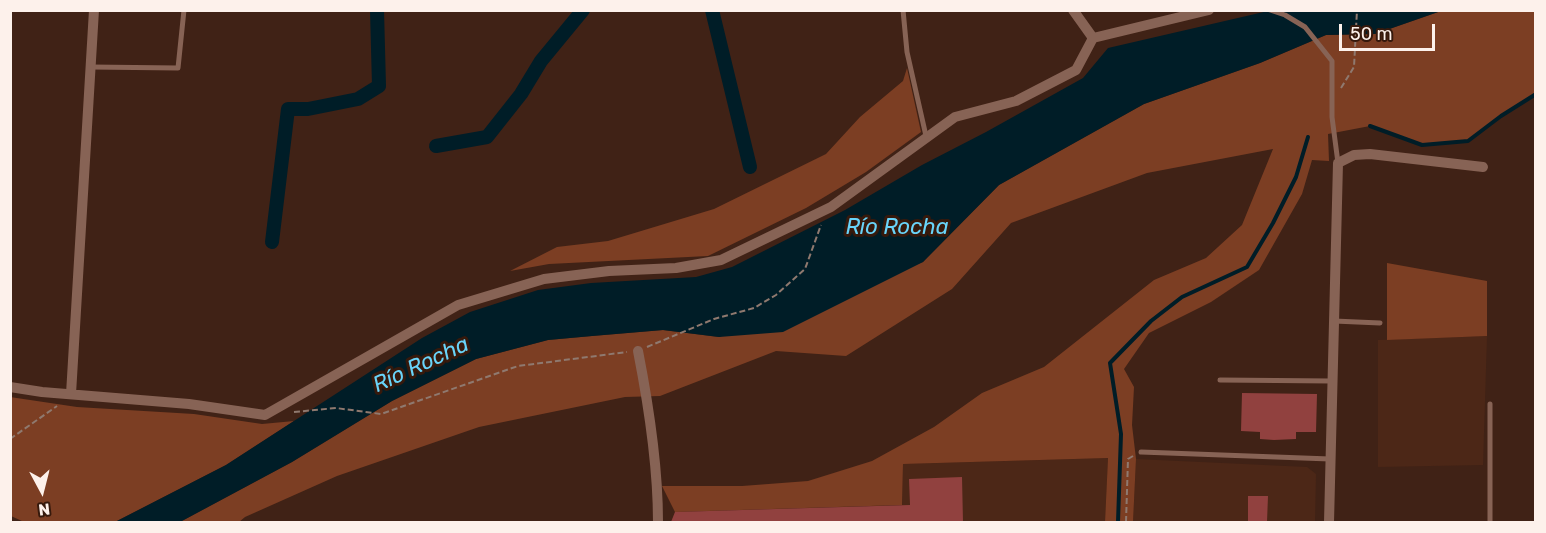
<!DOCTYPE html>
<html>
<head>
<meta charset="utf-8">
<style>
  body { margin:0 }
  #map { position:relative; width:1546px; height:533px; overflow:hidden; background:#402216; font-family:Rubik,sans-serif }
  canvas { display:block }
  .frame { position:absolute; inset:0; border:12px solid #fdf1eb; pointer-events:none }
  .north { position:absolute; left:12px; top:461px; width:60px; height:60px; -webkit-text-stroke:4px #36190c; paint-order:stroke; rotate:173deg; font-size:16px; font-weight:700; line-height:24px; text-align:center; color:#fdf1eb }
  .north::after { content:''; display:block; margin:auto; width:21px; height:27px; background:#fdf1eb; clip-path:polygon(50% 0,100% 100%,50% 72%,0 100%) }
  .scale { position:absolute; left:1339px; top:24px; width:96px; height:27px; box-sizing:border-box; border:3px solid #fdf1eb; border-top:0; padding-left:8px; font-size:18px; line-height:21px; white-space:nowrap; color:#fdf1eb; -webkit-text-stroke:4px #36190c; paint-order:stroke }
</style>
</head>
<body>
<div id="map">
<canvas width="1546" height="533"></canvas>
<div class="frame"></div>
<div class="north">N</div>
<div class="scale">50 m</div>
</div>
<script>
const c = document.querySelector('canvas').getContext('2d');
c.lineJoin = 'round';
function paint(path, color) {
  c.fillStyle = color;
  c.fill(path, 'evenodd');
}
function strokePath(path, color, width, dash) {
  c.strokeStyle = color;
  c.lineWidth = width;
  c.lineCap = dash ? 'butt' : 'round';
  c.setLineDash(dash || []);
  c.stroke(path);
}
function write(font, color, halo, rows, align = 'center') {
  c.font = font + ' Rubik,sans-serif';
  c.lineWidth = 6;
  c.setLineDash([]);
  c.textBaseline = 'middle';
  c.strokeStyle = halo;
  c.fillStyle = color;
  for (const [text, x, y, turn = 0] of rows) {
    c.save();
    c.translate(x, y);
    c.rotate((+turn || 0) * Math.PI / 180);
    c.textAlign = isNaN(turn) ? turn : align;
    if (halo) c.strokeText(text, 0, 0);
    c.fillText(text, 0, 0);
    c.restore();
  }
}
paint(new Path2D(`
  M1487 336 1483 465 1378 467V340Z
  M1108 458 1105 522H671L675 512 902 505 903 464Z
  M1136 459 1307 467 1316 474 1315 522H1133Z`), '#4c2717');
paint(new Path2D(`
  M1441 11H1535V94L1501 116 1468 141 1422 145 1370 126 1328 134 1329 161 1312 160 1302 194 1259 270 1211 302 1149 333 1124 369 1134 387 1132 425 1136 459 1133 522H1105L1108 458 903 464 902 505 675 512 662 486H742L808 481 872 461 934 427 982 393 1044 367 1154 280 1206 258 1242 225 1273 149 1147 173 1011 223 952 289 846 356 776 351 660 396 625 397 479 427 337 476 245 517 239 522H180L292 462 392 401 476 359 548 340 592 336 663 330 719 337 923 262 999 185 1144 104 1260 63 1326 35 1375 34Z
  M907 68 921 132 866 172 806 208 708 256 549 264 510 271 557 247 608 241 714 209 826 154 860 117 903 81Z
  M1387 263 1487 281V336L1387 340Z
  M10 397 77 407 194 414 262 424 294 421 226 465 115 522H24L11 516Z`), '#7c3e23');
paint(new Path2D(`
  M1268 11H1441L1375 34 1326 35 1260 63 1144 104 999 185 923 262 783 332 719 337 663 330 592 336 548 340 476 359 392 401 292 462 180 522H115L226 465 422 338 470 312 538 290 591 283 696 277 732 267 845 210 922 165 986 132 1083 78 1108 48Z`), '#001d27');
strokePath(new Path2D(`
  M1370 126 1422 145 1468 141 1501 116 1536 94
  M1118 522 1121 434 1110 363 1151 321 1182 297 1247 267 1273 223 1296 177 1308 137`), '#001d27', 4);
strokePath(new Path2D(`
  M712 10 750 167
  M436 146 487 137 521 94 541 61 583 10
  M272 242 288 109H308L358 99 379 86 377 10`), '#001d27', 14);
paint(new Path2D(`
  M1242 393 1317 394 1316 432H1296V439L1274 440 1260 439V432L1241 431Z
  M962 477 963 522H671L675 512 910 505 909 479Z
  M1248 496H1268L1267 522H1248Z`), '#91413f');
strokePath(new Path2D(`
  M1341 88 1354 67 1357 10
  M647 347 714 319 754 308 776 295 805 269 821 225
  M294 412 336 408 381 414 518 366 627 352
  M10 439 57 406
  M1126 522 1128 459 1133 456`), '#8f796f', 2, [6, 3]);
strokePath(new Path2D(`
  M903 10 907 52 926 136
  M1270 10 1285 15 1305 27 1332 61V117L1338 163
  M91 67 178 68 184 10
  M1334 321 1380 323
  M1220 380 1331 381
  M1141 452 1330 459
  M1490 522V404`), '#876355', 5);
strokePath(new Path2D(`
  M1073 10 1093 38
  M638 351C649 407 658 465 658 522
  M10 387 42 392 189 404 265 415 458 305 544 279 609 271 676 268 721 260 831 207 955 117 1016 101 1076 70 1093 38 1209 10
  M71 394 94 10
  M1329 522 1338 163 1354 155 1370 154 1483 167`), '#876355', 10);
write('italic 22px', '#69d4f9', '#36190c', [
  ["Río Rocha",897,228],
  ["Río Rocha",421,365,-25]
]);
</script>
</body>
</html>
